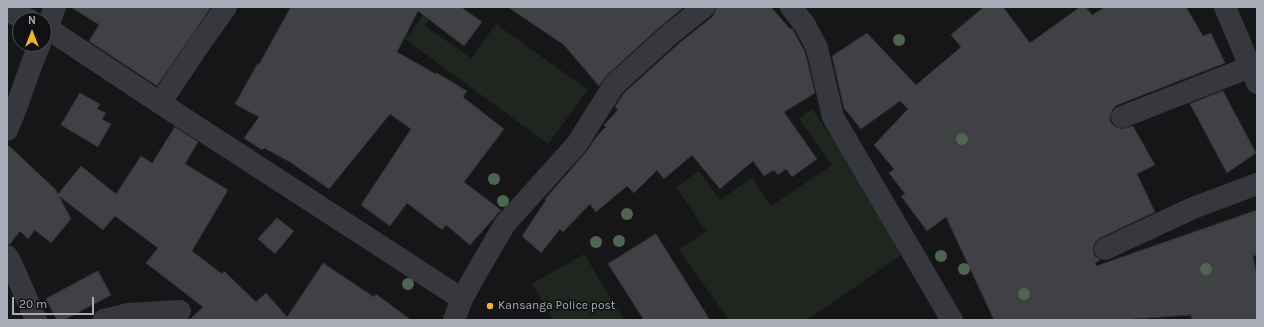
<!DOCTYPE html>
<html>
<head>
<meta charset="utf-8">
<style>
  body { margin:0 }
  #map { position:relative; width:1264px; height:327px; overflow:hidden; background:#161618; font-family:Karla,sans-serif }
  canvas { display:block }
  .frame { position:absolute; inset:0; border:8px solid #a8adb8; pointer-events:none }
  .north { position:absolute; left:12px; top:12px; width:40px; height:40px; box-sizing:border-box; background:#111113; border:1px solid #4d4f55; border-radius:50%; rotate:0deg; font-size:11px; font-weight:700; line-height:16px; text-align:center; color:#a8adb8 }
  .north::after { content:''; display:block; margin:auto; width:14px; height:18px; background:#f2b134; clip-path:polygon(50% 0,100% 100%,50% 72%,0 100%) }
  .scale { position:absolute; left:12px; top:297px; width:82px; height:18px; box-sizing:border-box; border:2px solid #a8adb8; border-top:0; padding-left:5px; font-size:12px; line-height:14px; white-space:nowrap; color:#a8adb8; -webkit-text-stroke:3px #111113; paint-order:stroke }
</style>
</head>
<body>
<div id="map">
<canvas width="1264" height="327"></canvas>
<div class="frame"></div>
<div class="north">N</div>
<div class="scale">20 m</div>
</div>
<script>
const c = document.querySelector('canvas').getContext('2d');
c.lineJoin = 'round';
function paint(path, color) {
  c.fillStyle = color;
  c.fill(path, 'evenodd');
}
function strokePath(path, color, width, dash) {
  c.strokeStyle = color;
  c.lineWidth = width;
  c.lineCap = dash ? 'butt' : 'round';
  c.setLineDash(dash || []);
  c.stroke(path);
}
function write(font, color, halo, rows, align = 'center') {
  c.font = font + ' Karla,sans-serif';
  c.lineWidth = 3.5;
  c.setLineDash([]);
  c.textBaseline = 'middle';
  c.strokeStyle = halo;
  c.fillStyle = color;
  for (const [text, x, y, turn = 0] of rows) {
    c.save();
    c.translate(x, y);
    c.rotate((+turn || 0) * Math.PI / 180);
    c.textAlign = isNaN(turn) ? turn : align;
    if (halo) c.strokeText(text, 0, 0);
    c.fillText(text, 0, 0);
    c.restore();
  }
}
paint(new Path2D(`
  M429 7H439L425 26 471 58 496 24 588 90 548 144 405 39Z
  M812 109 910 249 807 320H729L679 250 706 231 676 187 699 171 720 200 752 178 771 206 832 165 799 119Z
  M584 254 624 320H554L532 284Z`), '#1e261f');
const building = new Path2D(`
  M71 7H211L157 86 89 41 99 25Z
  M291 7H461L482 22 464 46 418 11 397 52 436 74 437 73 467 91 463 97 504 129 464 182 501 210 470 245 446 225 442 230 407 203 390 226 361 205 411 129 390 114 329 189 290 162 264 148 262 150 244 138 259 117 235 104 258 63 259 64Z
  M508 7H684L661 26 606 76 599 86 564 45Z
  M716 7H771L790 29 792 28 794 32 805 52 815 93 784 112 817 159 792 177 786 169 778 175 774 170 764 176 753 161 720 189 692 155 664 179 657 170 634 193 627 186 596 212 590 204 563 232 560 229 541 253 522 236 546 200 545 199 586 152 597 136 606 127 604 125 618 110 615 107 624 93 677 45 712 17 715 12Z
  M984 7H1003L1030 43 1080 7H1086L1092 15 1105 7H1186L1203 36 1211 33 1225 63 1117 105 1112 110 1110 116V121L1114 126 1121 129 1133 126 1155 165 1137 174 1155 212 1100 238 1095 242 1093 248 1094 255 1100 260 1095 263 1096 266 1257 210V255L1253 256 1257 276V320H1192L1191 315 1132 319V320H994L946 217 927 231 901 196 905 194 889 173 894 169 874 145 908 109 900 101 861 129 844 108 832 56 867 33 916 85 961 47 951 35Z
  M1223 91 1256 153 1227 173 1190 104Z
  M80 93 100 104 97 109 106 113 102 119 111 124 98 147 61 125Z
  M175 127 198 142 185 164 228 190 192 251 222 274 224 271 256 302 266 293 287 317 323 263 374 297 376 294 411 320H189L203 307 146 263 158 248 115 216 103 230 59 196 71 219 51 243 35 230 28 239 20 231 10 244H7V144L55 189 58 194 81 166 116 194 141 156 152 163Z
  M277 218 294 231 275 254 258 239Z
  M656 234 710 320H644L608 264Z
  M98 271 111 295 64 320H57L46 299Z`);
paint(building, '#404145');
strokePath(building, '#303034', 1);
strokePath(new Path2D(`
  M791 7 805 25 817 48 833 117 952 320
  M1225 7 1257 83
  M7 11 30 20
  M44 26 160 103 462 299
  M44 36 55 7
  M160 103 201 42 226 7
  M1122 117 1250 67
  M7 130C20 102 27 72 40 44
  M1105 249 1193 208 1257 184
  M7 256 11 263 36 320
  M104 320 128 314 180 311
  M454 320 462 299 478 270 505 224 577 144 614 85 669 35 704 7`), '#37383d', 22);
c.fillStyle = '#506452';
for (const [x, y] of [
  [899,40],
  [962,139],
  [494,179],
  [503,201],
  [627,214],
  [619,241],
  [596,242],
  [941,256],
  [964,269],
  [1206,269],
  [408,284],
  [1024,294]
]) {
  c.beginPath();
  c.arc(x, y, 6, 0, 2 * Math.PI);
  c.fill();
}
for (const [x, y, r, color] of [
  [490,306,4,"#f2b134"]
]) {
  const dot = new Path2D();
  dot.arc(x, y, r, 0, 2 * Math.PI);
  c.fillStyle = color;
  c.fill(dot);
  strokePath(dot, '#111113', 1.5);
}
write('12px', '#a8adb8', '#111113', [
  ["Kansanga Police post",498,306]
], 'left');
</script>
</body>
</html>
